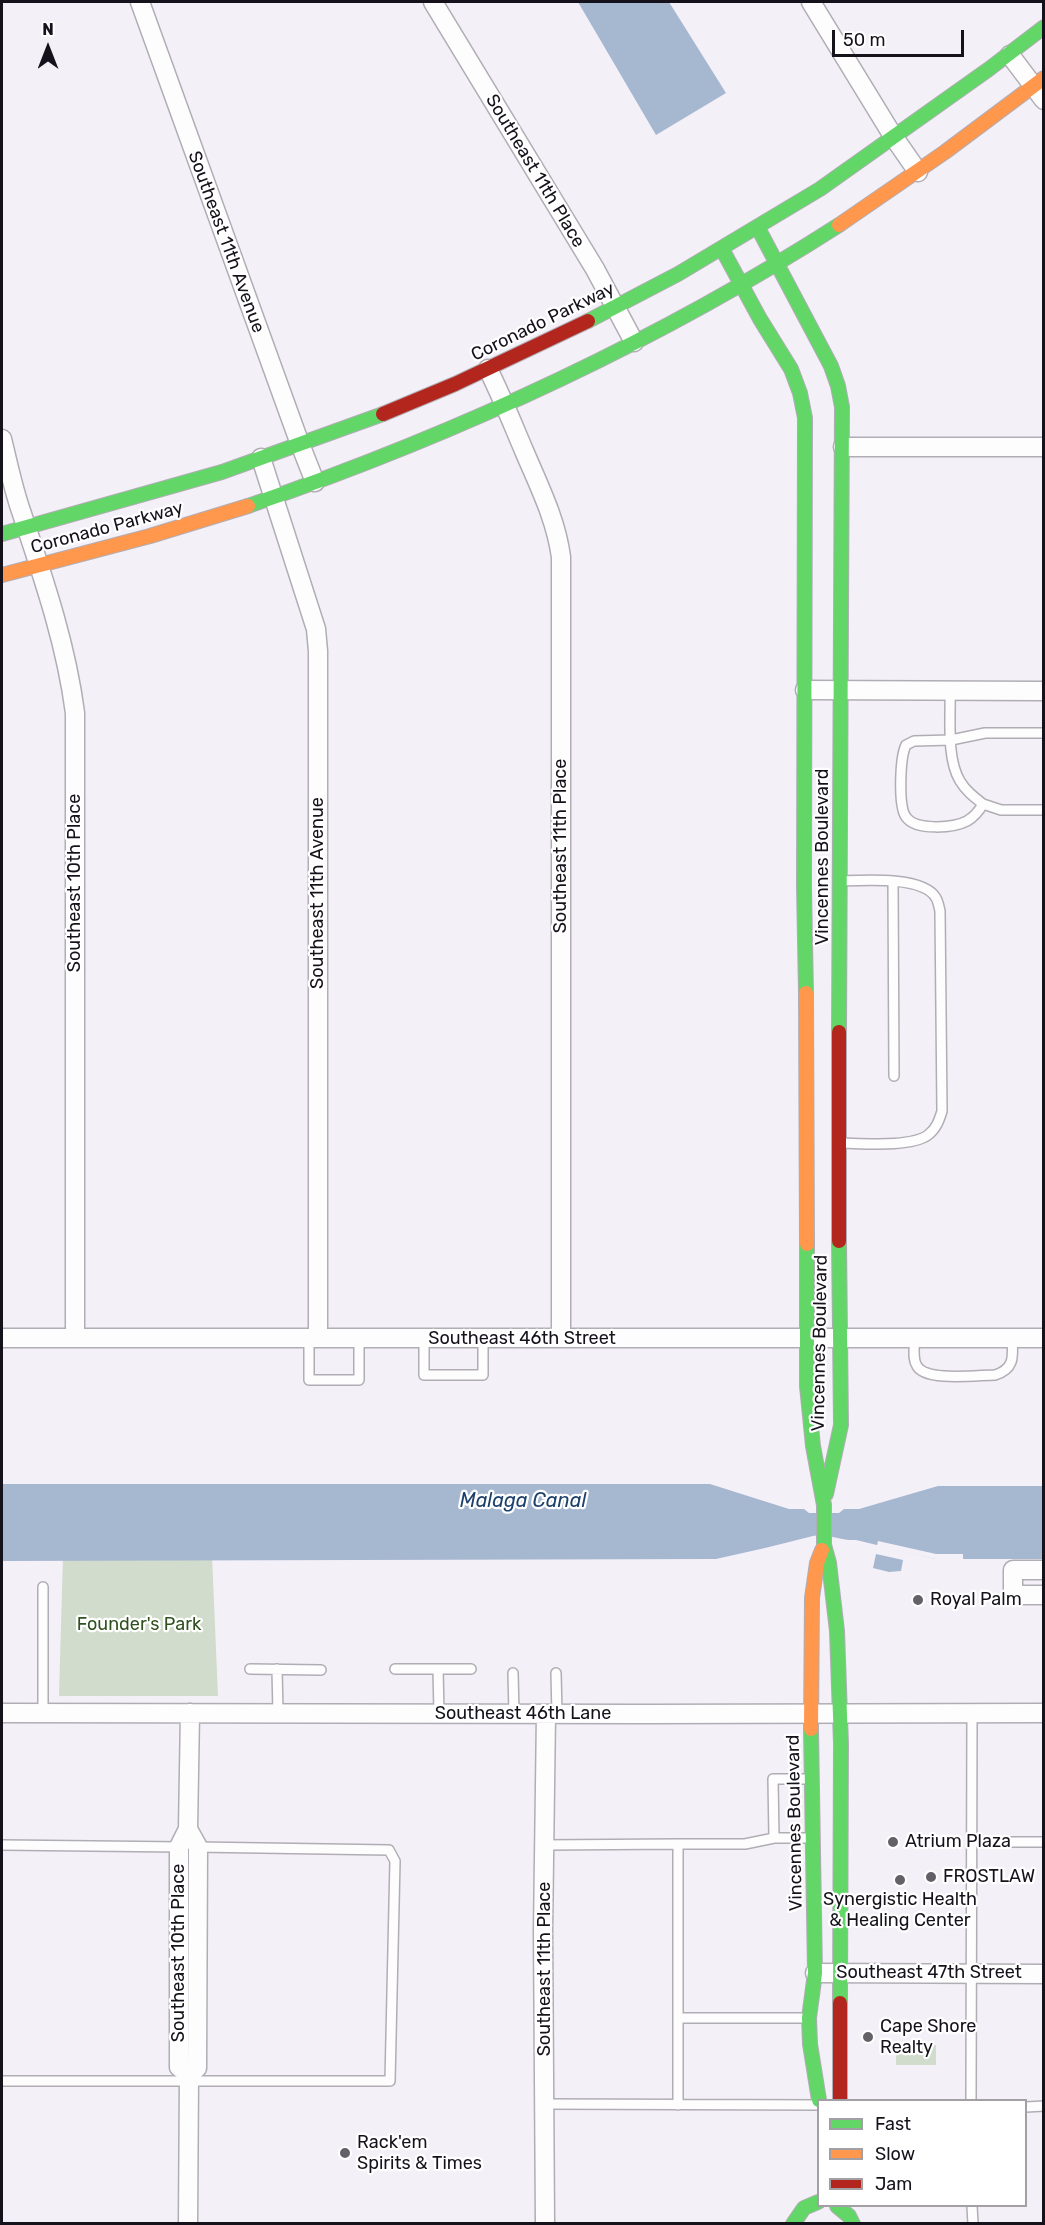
<!DOCTYPE html>
<html>
<head>
<meta charset="utf-8">
<style>
  body { margin:0 }
  #map { position:relative; width:1045px; height:2225px; overflow:hidden; background:#f4f0f8; font-family:Rubik,sans-serif }
  canvas { display:block }
  .frame { position:absolute; inset:0; border:3px solid #16121b; pointer-events:none }
  .legend { position:absolute; left:817px; top:2099px; width:210px; height:108px; box-sizing:border-box; background:#fff; border:2px solid #a2a0a4; margin:0; padding:8px 10px; list-style:none; font-size:18px; color:#16121b }
  .legend li { display:flex; align-items:center; gap:12px; height:30px }
  .legend b { width:30px; border:2px solid #a2a0a4 }
  .north { position:absolute; left:18px; top:18px; width:60px; height:60px; -webkit-text-stroke:4px #fff; paint-order:stroke; rotate:0deg; font-size:16px; font-weight:700; line-height:24px; text-align:center; color:#16121b }
  .north::after { content:''; display:block; margin:auto; width:21px; height:27px; background:#16121b; clip-path:polygon(50% 0,100% 100%,50% 72%,0 100%) }
  .scale { position:absolute; left:832px; top:30px; width:132px; height:27px; box-sizing:border-box; border:3px solid #16121b; border-top:0; padding-left:8px; font-size:18px; line-height:21px; white-space:nowrap; color:#16121b; -webkit-text-stroke:4px #fff; paint-order:stroke }
</style>
</head>
<body>
<div id="map">
<canvas width="1045" height="2225"></canvas>
<div class="frame"></div>
<ul class="legend">
<li><b style="height:8px;background:#63d668"></b>Fast</li>
<li><b style="height:8px;background:#ff974d"></b>Slow</li>
<li><b style="height:8px;background:#b3261e"></b>Jam</li>
</ul>
<div class="north">N</div>
<div class="scale">50 m</div>
</div>
<script>
const c = document.querySelector('canvas').getContext('2d');
c.lineJoin = 'round';
function paint(path, color) {
  c.fillStyle = color;
  c.fill(path, 'evenodd');
}
function strokePath(path, color, width, dash) {
  c.strokeStyle = color;
  c.lineWidth = width;
  c.lineCap = dash ? 'butt' : 'round';
  c.setLineDash(dash || []);
  c.stroke(path);
}
function write(font, color, halo, rows, align = 'center') {
  c.font = font + ' Rubik,sans-serif';
  c.lineWidth = 4.5;
  c.setLineDash([]);
  c.textBaseline = 'middle';
  c.strokeStyle = halo;
  c.fillStyle = color;
  for (const [text, x, y, turn = 0] of rows) {
    c.save();
    c.translate(x, y);
    c.rotate((+turn || 0) * Math.PI / 180);
    c.textAlign = isNaN(turn) ? turn : align;
    if (halo) c.strokeText(text, 0, 0);
    c.fillText(text, 0, 0);
    c.restore();
  }
}
paint(new Path2D(`
  M212 1555 218 1696H59L63 1556Z
  M896 2045H936V2065H896Z`), '#d1dccd');
paint(new Path2D(`
  M578 2H669L726 93 656 135Z
  M2 1484H710L789 1509H804L809 1513H839L844 1509H859L938 1486H1043V1559H935L856 1540C841 1541 825 1532 809 1537 779 1545 747 1552 716 1559L2 1561Z
  M876 1554 903 1560 901 1571 889 1572 873 1568Z`), '#a6b7d0');
paint(new Path2D(`
  M878 1541 936 1554H963V1559H935L877 1546Z`), '#f4f0f8');
const lane = new Path2D(`
  M950 691C951 717 946 758 960 781 966 791 974 797 983 804
  M1044 733H985L951 740 914 741 906 745C900 757 898 806 906 817 916 831 954 828 967 821 974 817 979 811 983 804L1001 810H1044
  M893 882 894 1076
  M838 1143C860 1143 910 1148 928 1135 936 1129 939 1121 942 1111L940 911C939 907 938 901 936 898 924 876 864 880 841 881
  M309 1337V1380H359V1338
  M914 1338C915 1347 912 1359 917 1366 926 1382 978 1375 995 1375 1015 1369 1013 1356 1012 1338
  M424 1339V1375H483V1338
  M250 1669 321 1670
  M277 1669 278 1713
  M395 1669H471
  M438 1669 439 1713
  M513 1673 514 1714
  M556 1673 557 1714
  M43 1713V1587
  M774 1838 773 1779H808
  M972 1842H1044
  M678 1844H745L774 1838H811
  M2 1845 182 1847
  M545 1845 678 1844V2105
  M678 2018H809
  M2 2081H390L395 1861 389 1850 196 1847
  M971 2100 972 1713
  M545 2104 818 2105
  M1026 2107 1044 2106
  M972 2206 973 2224`);
const street = new Path2D(`
  M140 2 300 444 315 482
  M433 2 595 269 634 342
  M811 2 893 136 918 172
  M1010 55 1044 100
  M488 369C502 397 513 425 525 453 540 488 556 520 561 557V1337
  M2 439C8 463 13 488 21 511 43 577 66 643 75 713V1338
  M843 447H1044
  M261 458 316 629 318 651V1337
  M805 690 1044 691
  M2 1338H1044
  M1044 1570H1013V1595H1044
  M2 1713 647 1714 1044 1713
  M188 1829 198 1847 197 2068 189 2075 188 2224
  M815 1973 1044 1974
  M189 2075 179 2067V1847L188 1829 190 1713
  M545 2224 543 1931 546 1714`);
const fast = new Path2D(`
  M758 228 831 366 838 386 842 407 839 1032
  M722 249 760 319 791 369 800 393 805 418 804 887 806 993
  M588 321 678 274 820 189 989 69 1044 27
  M248 506C454 435 655 343 839 225
  M2 534 222 472 383 414
  M807 1244V1386L813 1446 824 1505V1545L829 1563 837 1631 841 1744 840 2003
  M826 1494 841 1425 839 1241
  M811 1729 815 1973 809 2018 810 2044 819 2100
  M837 2206 849 2216 853 2224
  M793 2224 804 2208 818 2202`);
const slow = new Path2D(`
  M839 225 945 152 1044 78
  M2 575 150 536 248 506
  M806 993 807 1244
  M811 1729 812 1598 817 1563 822 1550`);
const jam = new Path2D(`
  M383 414 455 384 588 321
  M839 1241V1032
  M840 2100V2003`);
strokePath(lane, '#b1adb5', 12);
strokePath(street, '#b1adb5', 21);
strokePath(fast, '#b1adb5', 16);
strokePath(slow, '#b1adb5', 16);
strokePath(jam, '#b1adb5', 16);
strokePath(lane, '#fdfdfe', 9);
strokePath(street, '#fdfdfe', 18);
strokePath(fast, '#63d668', 14);
strokePath(slow, '#ff974d', 14);
strokePath(jam, '#b3261e', 14);
for (const [x, y, r, color] of [
  [918,1600,6,"#646068"],
  [893,1842,6,"#646068"],
  [931,1877,6,"#646068"],
  [900,1880,6,"#646068"],
  [868,2037,6,"#646068"],
  [345,2153,6,"#646068"]
]) {
  const dot = new Path2D();
  dot.arc(x, y, r, 0, 2 * Math.PI);
  c.fillStyle = color;
  c.fill(dot);
  strokePath(dot, '#fff', 2);
}
write('18px', '#16121b', '#fff', [
  ["Southeast 11th Place",535,171,59],
  ["Southeast 11th Avenue",226,242,70],
  ["Coronado Parkway",543,322,-26],
  ["Coronado Parkway",107,528,-15],
  ["Southeast 11th Place",561,846,-90],
  ["Vincennes Boulevard",823,857,-90],
  ["Southeast 10th Place",75,883,-90],
  ["Southeast 11th Avenue",318,893,-90],
  ["Southeast 46th Street",522,1339],
  ["Vincennes Boulevard",820,1343,-89],
  ["Southeast 46th Lane",523,1714],
  ["Vincennes Boulevard",795,1823,-91],
  ["Southeast 10th Place",179,1953,-90],
  ["Southeast 11th Place",545,1969,-90],
  ["Southeast 47th Street",929,1973]
]);
write('18px', '#16121b', '#fff', [
  ["Royal Palm",930,1600],
  ["Atrium Plaza",905,1842],
  ["FROSTLAW",943,1877],
  ["Synergistic Health",900,1900,"center"],
  ["& Healing Center",900,1921,"center"],
  ["Cape Shore",880,2027],
  ["Realty",880,2048],
  ["Rack'em",357,2143],
  ["Spirits & Times",357,2164]
], 'left');
write('18px', '#30511f', '#fff', [
  ["Founder's Park",139,1625]
]);
write('italic 20px', '#1c406c', '#fff', [
  ["Malaga Canal",523,1501]
]);
</script>
</body>
</html>
